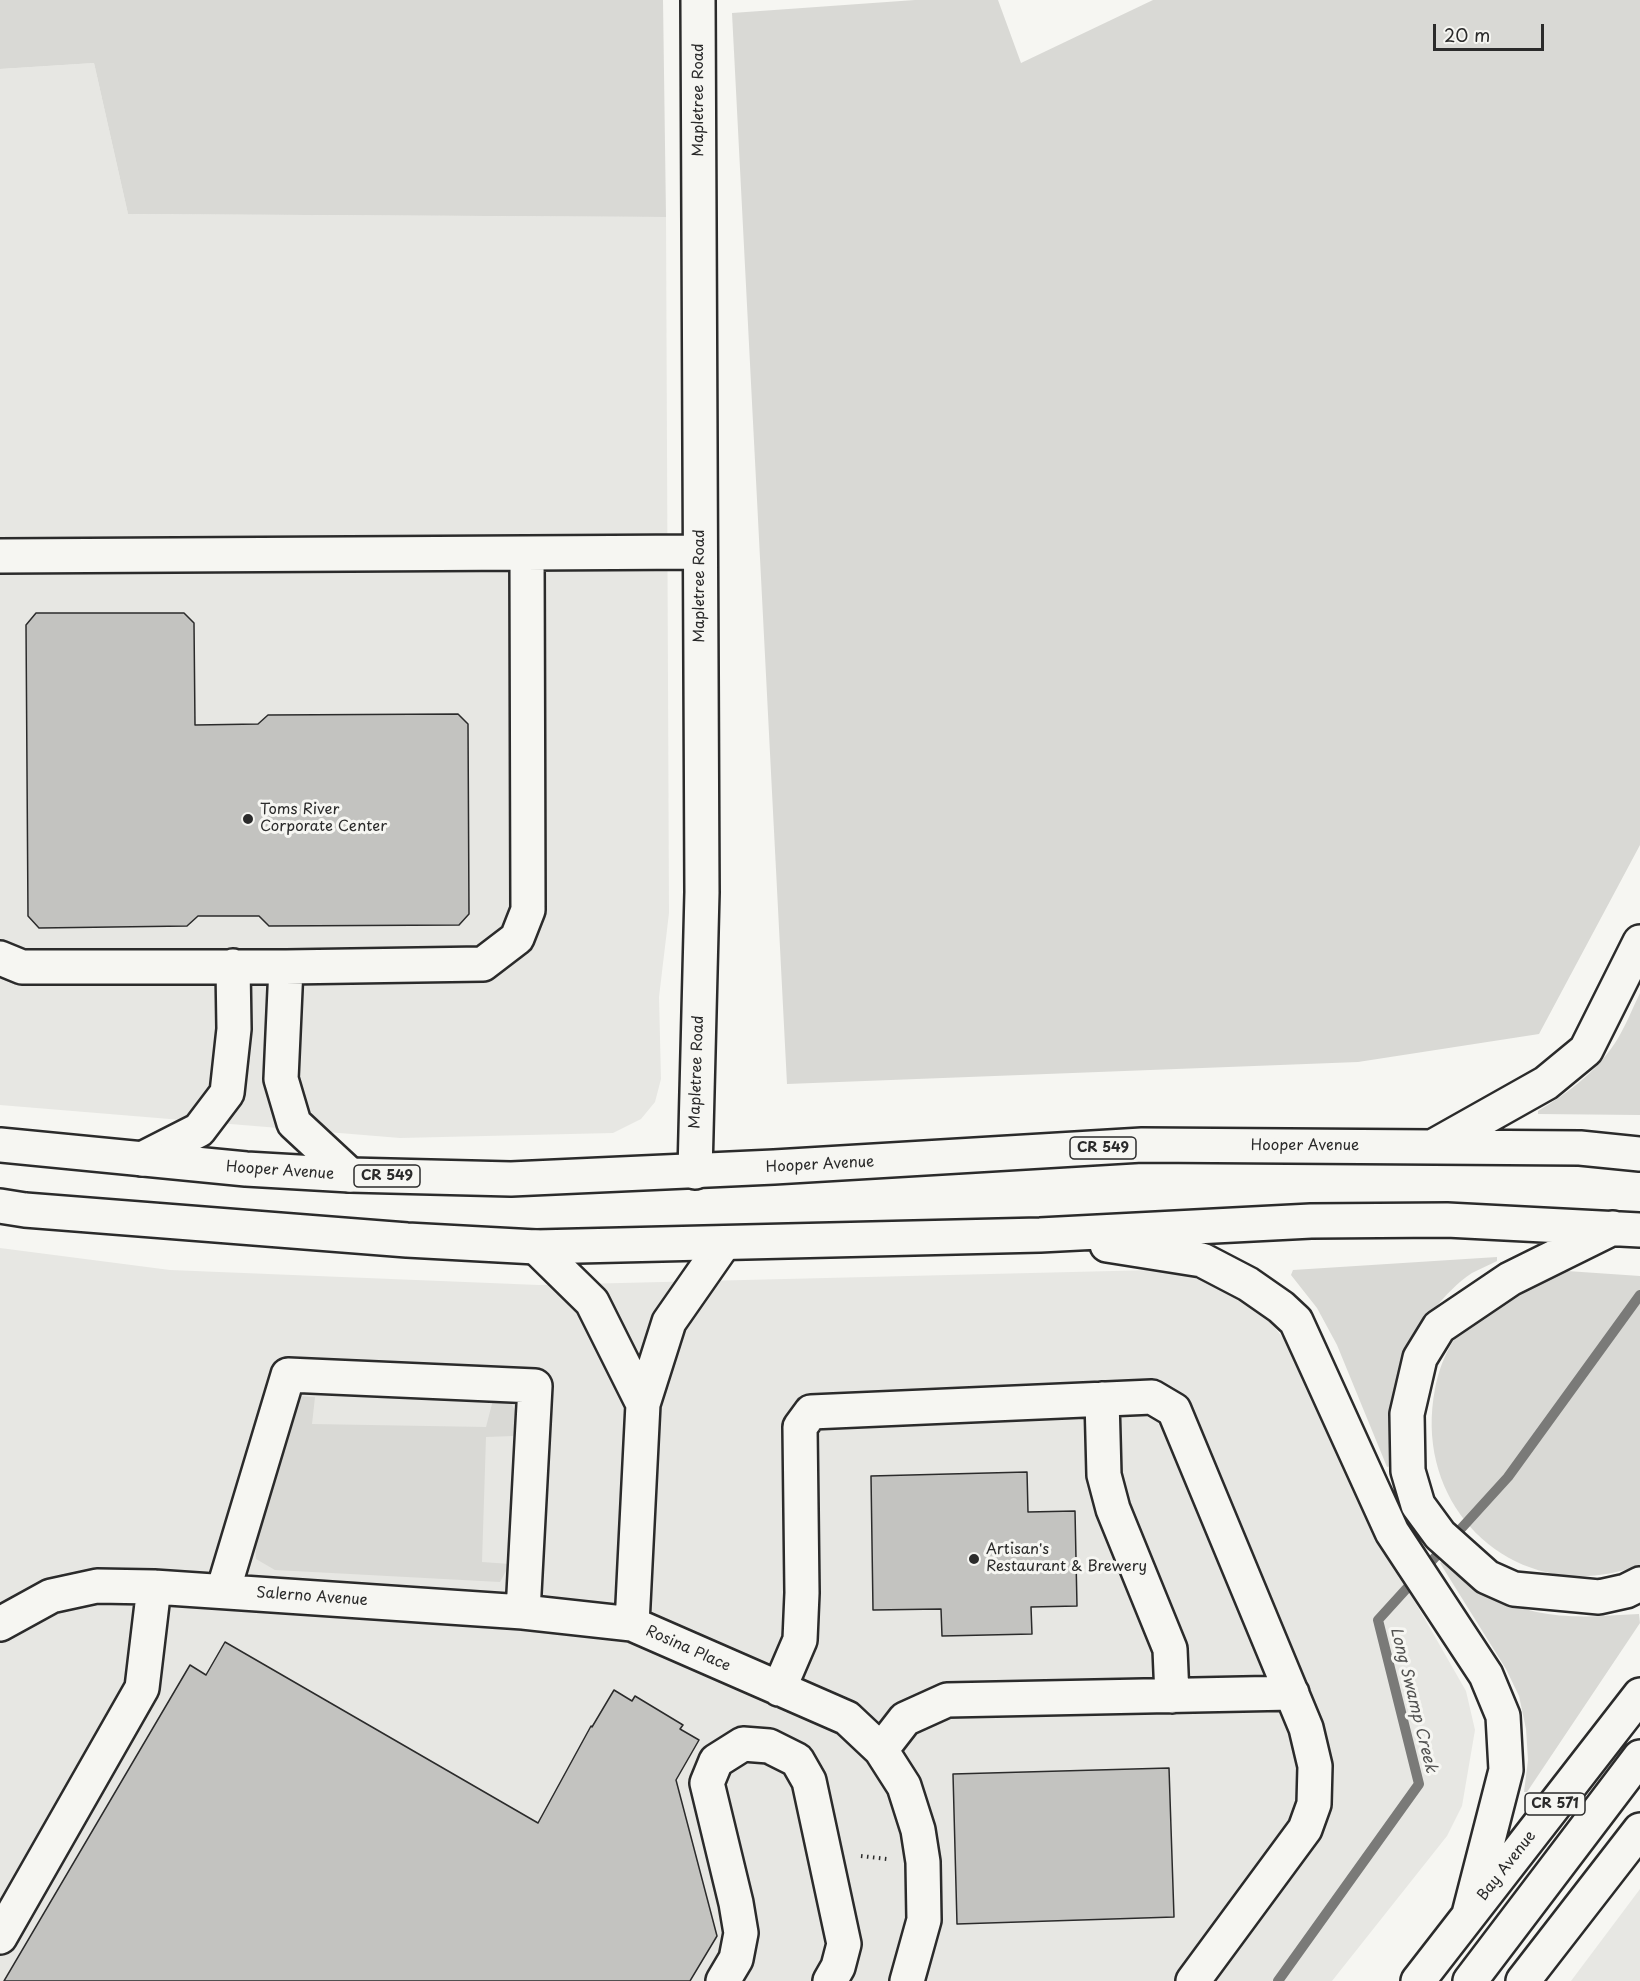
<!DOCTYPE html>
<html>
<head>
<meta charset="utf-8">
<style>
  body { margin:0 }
  #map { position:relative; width:1640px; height:1981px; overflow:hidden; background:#f6f6f2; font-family:"Playpen Sans",sans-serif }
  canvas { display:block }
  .scale { position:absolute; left:1433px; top:24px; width:111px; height:27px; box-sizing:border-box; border:3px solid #2b2b2b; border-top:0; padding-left:8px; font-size:18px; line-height:21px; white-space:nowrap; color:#2b2b2b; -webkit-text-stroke:4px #f6f6f2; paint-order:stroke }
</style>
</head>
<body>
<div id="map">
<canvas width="1640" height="1981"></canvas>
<div class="scale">20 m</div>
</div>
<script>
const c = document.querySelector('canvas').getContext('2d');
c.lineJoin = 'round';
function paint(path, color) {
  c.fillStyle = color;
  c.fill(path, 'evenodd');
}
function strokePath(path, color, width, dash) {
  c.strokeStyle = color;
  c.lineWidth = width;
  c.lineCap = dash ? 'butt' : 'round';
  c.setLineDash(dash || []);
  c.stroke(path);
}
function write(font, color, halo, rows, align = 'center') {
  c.font = font + ' "Playpen Sans",sans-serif';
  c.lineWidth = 6;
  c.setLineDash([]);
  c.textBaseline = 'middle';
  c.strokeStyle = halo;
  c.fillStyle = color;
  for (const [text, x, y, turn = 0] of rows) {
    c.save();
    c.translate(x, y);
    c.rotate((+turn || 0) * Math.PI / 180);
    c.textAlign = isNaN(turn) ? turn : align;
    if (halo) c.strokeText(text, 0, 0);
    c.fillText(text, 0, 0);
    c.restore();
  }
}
paint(new Path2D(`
  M94 63 128 214 666 217 669 913 659 997 661 1079 655 1102 641 1119 613 1133 400 1138 0 1105V69Z
  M0 1248 170 1270 539 1285 1154 1270 1203 1276 1242 1296 1272 1324 1297 1356 1363 1511 1466 1691 1475 1730 1462 1806 1447 1836 1332 1981H0Z
  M1640 1889V1981H1571Z`), '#e7e7e3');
paint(new Path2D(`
  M0 0H663L666 217 128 214 94 63 0 69Z
  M915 0H998L1021 63 1153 0H1640V845L1539 1034 1358 1062 787 1084 732 13Z
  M1640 993V1115L1538 1114V1111C1568 1093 1595 1073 1615 1043 1625 1028 1632 1009 1640 993Z
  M1497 1257V1261C1489 1265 1480 1269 1472 1273 1457 1283 1446 1295 1435 1308 1394 1356 1387 1404 1394 1465L1387 1467 1337 1345 1317 1308 1291 1275 1293 1270Z
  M1567 1271 1640 1276V1565C1520 1610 1411 1512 1435 1389 1440 1362 1454 1331 1477 1315 1488 1307 1501 1301 1513 1295 1531 1286 1547 1276 1567 1271Z
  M299 1396 315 1397 312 1424 486 1427 493 1400 510 1401 516 1412 513 1436 486 1437 482 1562 510 1564 500 1582 275 1570 256 1559 255 1539Z
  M1445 1559C1459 1570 1474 1585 1489 1594 1540 1622 1583 1617 1639 1614L1640 1623 1527 1792H1524L1528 1760 1526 1729 1519 1696 1506 1669 1440 1563Z`), '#d9d9d5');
strokePath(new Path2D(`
  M1278 1981 1419 1784 1378 1620 1508 1477 1640 1295`), '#7a7a78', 10);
const building = new Path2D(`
  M36 613H184L194 623 195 725 258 724 268 715 458 714 468 724 469 914 459 925 269 926 259 916H198L187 926 39 928 28 916 26 625Z
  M1027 1472 1028 1512 1075 1511 1077 1606 1031 1607 1032 1634 942 1636 941 1609 873 1610 871 1476Z
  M225 1642 538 1823 591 1726 592 1727 614 1690 632 1701 635 1696 683 1725 680 1729 699 1740 676 1780 717 1936 690 1981H4L190 1665 206 1675Z
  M1169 1768 1174 1917 957 1924 953 1774Z`);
paint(building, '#c3c3c0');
strokePath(building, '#2b2b2b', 1.5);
const minor = new Path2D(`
  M0 556 700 552
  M0 958 22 967H286L483 964 517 938 528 910 527 553
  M286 967 281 1079 294 1123 350 1175
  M142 1159 199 1130 227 1093 234 1029 233 966
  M695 1172 702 892 698 0
  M536 1247 592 1302 643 1404
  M1102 1399 1104 1475 1113 1509 1170 1649 1172 1696
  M223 1591 288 1375 535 1386 523 1612
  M0 1624 51 1596 97 1586 154 1587 523 1612 632 1624 847 1718 881 1750 904 1786 918 1830 923 1862 924 1920 907 1981
  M632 1624 643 1404 669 1322 724 1243
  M779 1689 800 1640 802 1593 800 1427 811 1412 1152 1397 1174 1410 1306 1728 1315 1766 1314 1804 1305 1829 1193 1981
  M881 1750 905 1719 947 1700 1292 1693
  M0 1937 142 1688 154 1587
  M723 1981 736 1959 741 1933 736 1903 707 1783 716 1761 743 1744 769 1746 797 1760 809 1781 844 1944 838 1967 830 1981`);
const major = new Path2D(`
  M0 1145 246 1169 350 1175 511 1179 774 1167 1142 1145 1580 1148 1640 1154
  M1434 1146 1546 1083 1586 1050 1640 942
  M0 1206 25 1210 407 1240 536 1247 1040 1235 1311 1221 1447 1220 1640 1230
  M1613 1228 1510 1279 1439 1327 1420 1358 1407 1414 1408 1471 1418 1505 1440 1535 1487 1577 1514 1589 1599 1597 1626 1591 1640 1584
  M1107 1245 1202 1260 1248 1284 1281 1307 1296 1321 1392 1532 1486 1675 1503 1716 1506 1770 1469 1914
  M1418 1981 1640 1695
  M1470 1981 1640 1757
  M1523 1981 1640 1830`);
strokePath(minor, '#2b2b2b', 38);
strokePath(major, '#2b2b2b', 38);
strokePath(new Path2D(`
  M861 1856 887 1859`), '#2b2b2b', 4, [1.5, 4.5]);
strokePath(minor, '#f6f6f2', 33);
strokePath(major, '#f6f6f2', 33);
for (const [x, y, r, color] of [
  [248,819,6,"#2b2b2b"],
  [974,1559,6,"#2b2b2b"]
]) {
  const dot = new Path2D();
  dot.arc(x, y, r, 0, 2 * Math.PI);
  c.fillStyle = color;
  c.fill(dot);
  strokePath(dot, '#f6f6f2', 2);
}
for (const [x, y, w] of [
  [1103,1148,66],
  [387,1176,66],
  [1555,1804,60]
]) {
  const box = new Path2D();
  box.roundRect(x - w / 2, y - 11, w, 22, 4.5);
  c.fillStyle = '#f6f6f2';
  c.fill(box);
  strokePath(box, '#2b2b2b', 1.5);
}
write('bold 14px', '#2b2b2b', null, [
  ["CR 549",1103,1148],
  ["CR 549",387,1176],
  ["CR 571",1555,1804]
]);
write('15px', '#2b2b2b', '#f6f6f2', [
  ["Mapletree Road",699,100,-90],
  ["Mapletree Road",700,586,-90],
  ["Mapletree Road",697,1072,-88],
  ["Hooper Avenue",1305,1146],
  ["Hooper Avenue",820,1165,-3],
  ["Hooper Avenue",280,1171,4],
  ["Salerno Avenue",312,1597,4],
  ["Rosina Place",688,1649,24],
  ["Bay Avenue",1507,1866,-52]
]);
write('15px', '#2b2b2b', '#f6f6f2', [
  ["Toms River",260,810],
  ["Corporate Center",260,827],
  ["Artisan's",986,1550],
  ["Restaurant & Brewery",986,1567]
], 'left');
write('italic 16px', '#525251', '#f6f6f2', [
  ["Long Swamp Creek",1413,1700,76]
]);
</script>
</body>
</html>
